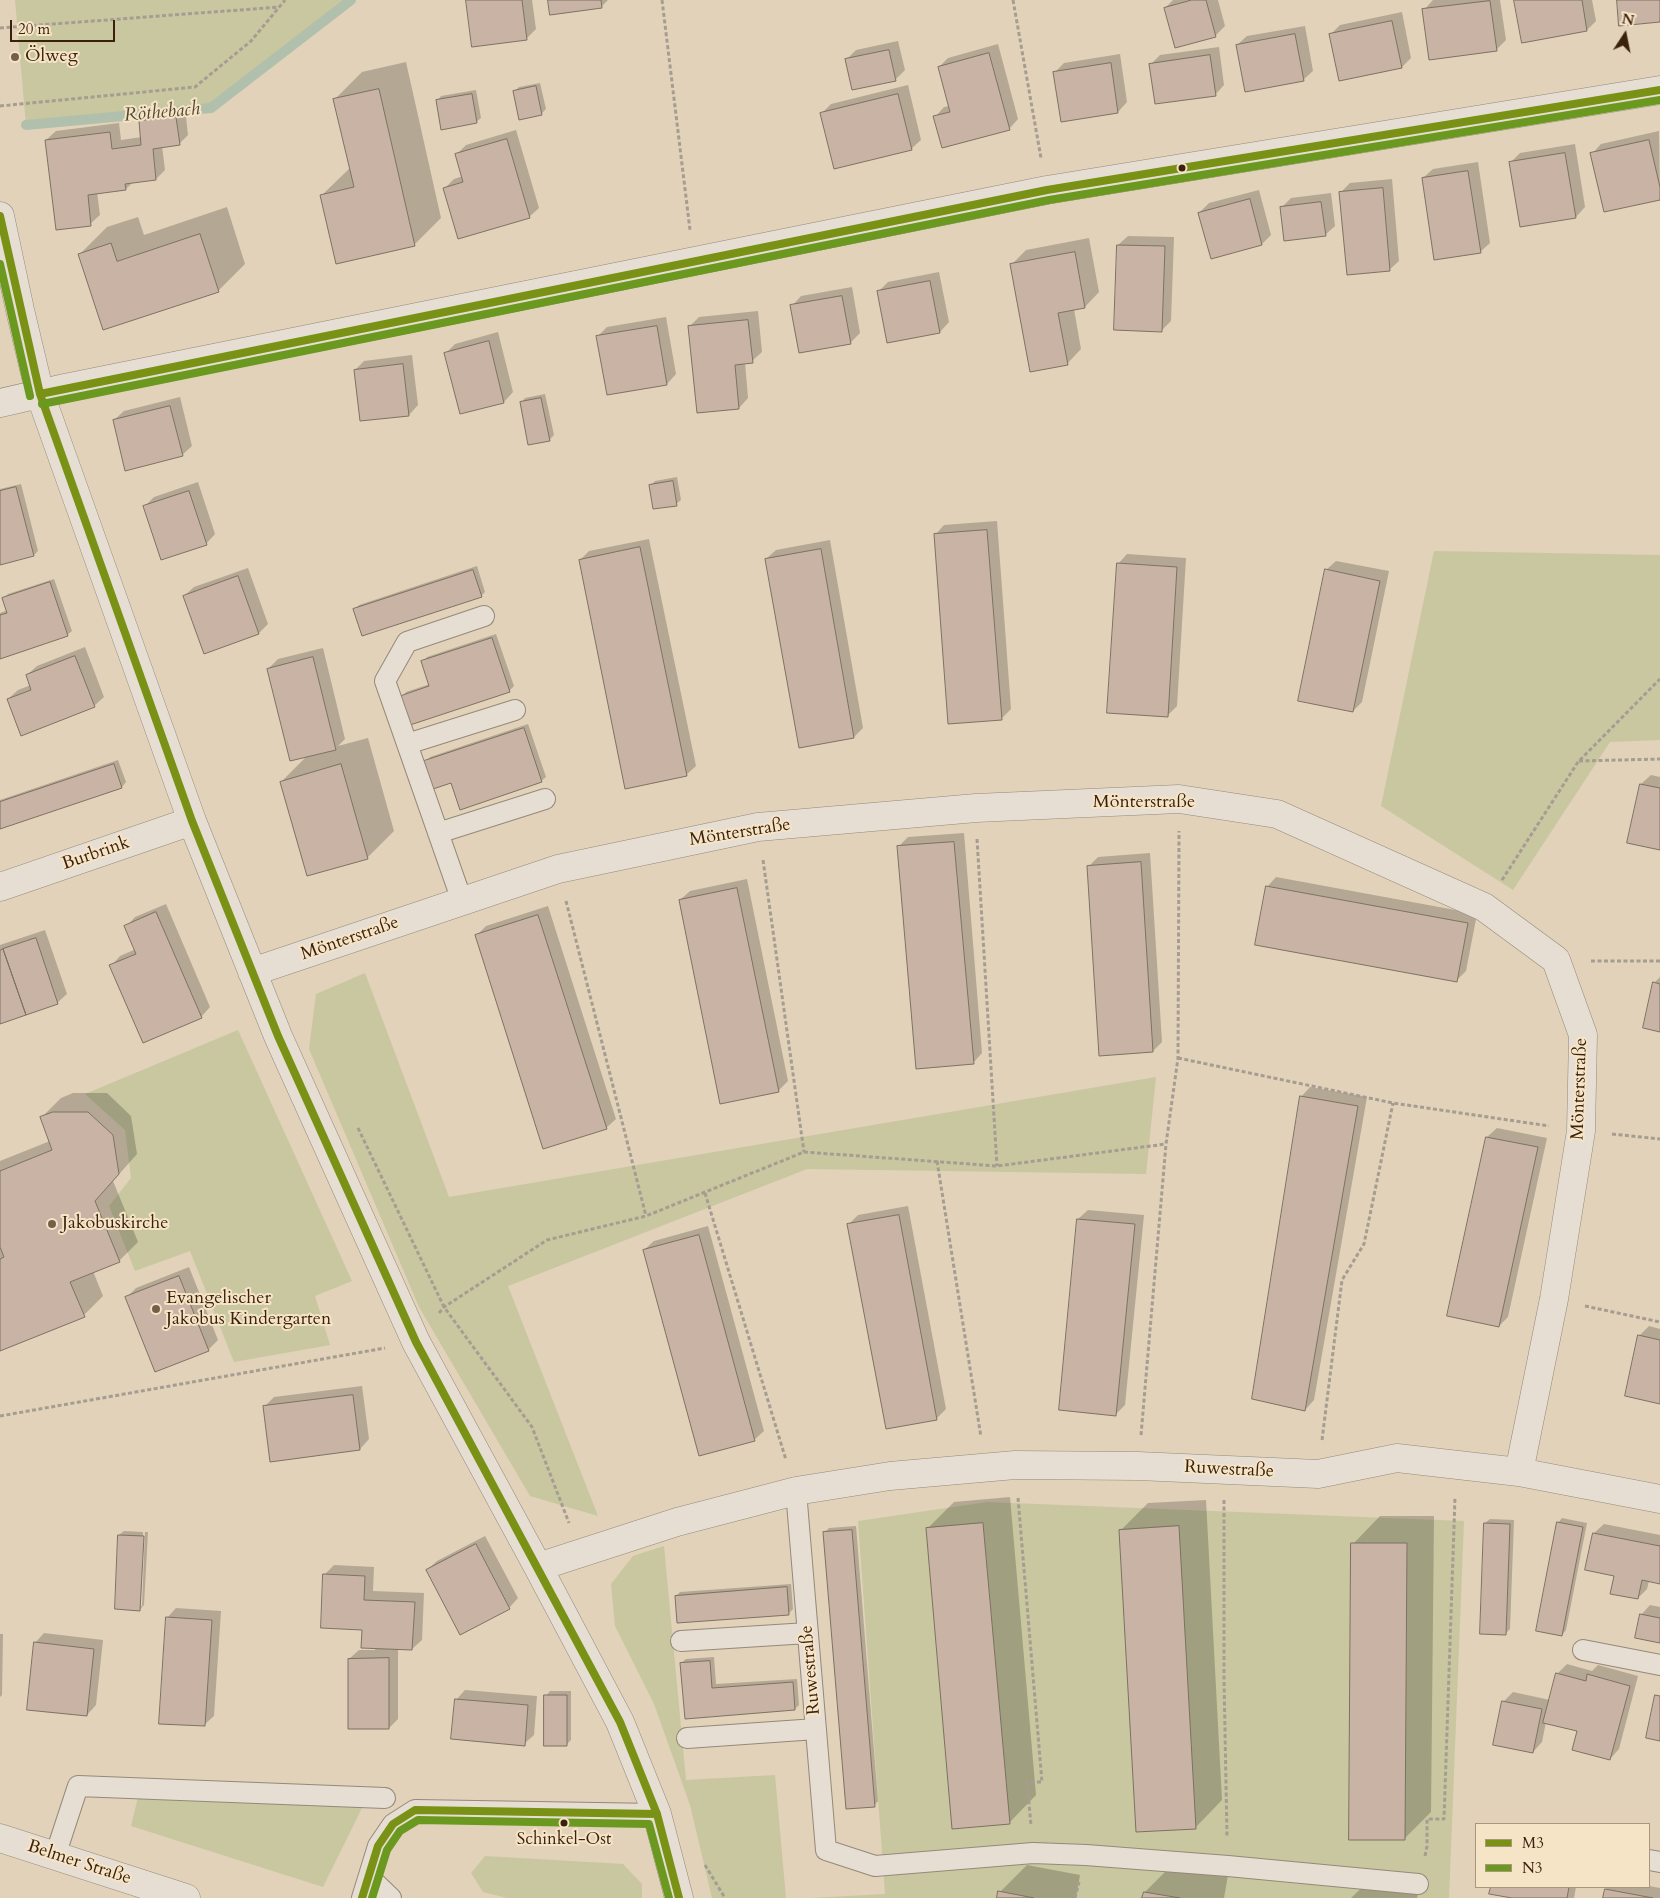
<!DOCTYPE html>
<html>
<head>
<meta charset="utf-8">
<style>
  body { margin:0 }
  #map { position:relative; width:1660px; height:1898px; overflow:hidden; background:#e1d2b9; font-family:Cardo,serif }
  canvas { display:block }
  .legend { position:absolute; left:1475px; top:1823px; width:175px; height:65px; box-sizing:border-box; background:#f6e4c7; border:1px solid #ab967c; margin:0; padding:6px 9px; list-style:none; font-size:15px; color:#3b210c }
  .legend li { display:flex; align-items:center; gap:10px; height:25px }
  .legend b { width:25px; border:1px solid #ab967c }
  .north { position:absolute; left:1600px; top:10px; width:50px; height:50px; -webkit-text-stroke:4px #f6e4c7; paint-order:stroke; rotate:11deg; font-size:14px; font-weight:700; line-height:20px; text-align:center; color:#3b210c }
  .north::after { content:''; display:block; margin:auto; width:18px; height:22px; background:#3b210c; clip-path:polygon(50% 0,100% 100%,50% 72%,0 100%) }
  .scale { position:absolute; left:10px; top:20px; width:105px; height:22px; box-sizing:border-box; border:2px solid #3b210c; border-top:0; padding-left:6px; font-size:15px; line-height:18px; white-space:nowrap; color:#3b210c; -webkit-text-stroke:4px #f6e4c7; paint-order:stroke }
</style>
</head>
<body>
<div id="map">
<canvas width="1660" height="1898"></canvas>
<ul class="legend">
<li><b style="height:6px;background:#799115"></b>M3</li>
<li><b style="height:6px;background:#6b9920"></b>N3</li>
</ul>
<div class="north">N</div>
<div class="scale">20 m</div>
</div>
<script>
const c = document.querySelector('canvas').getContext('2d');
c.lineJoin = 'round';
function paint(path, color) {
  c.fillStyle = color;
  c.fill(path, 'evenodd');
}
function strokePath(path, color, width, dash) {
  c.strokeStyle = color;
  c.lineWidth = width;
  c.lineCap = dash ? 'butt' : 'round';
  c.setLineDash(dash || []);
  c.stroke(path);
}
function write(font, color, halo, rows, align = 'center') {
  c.font = font + ' Cardo,serif';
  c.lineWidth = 4;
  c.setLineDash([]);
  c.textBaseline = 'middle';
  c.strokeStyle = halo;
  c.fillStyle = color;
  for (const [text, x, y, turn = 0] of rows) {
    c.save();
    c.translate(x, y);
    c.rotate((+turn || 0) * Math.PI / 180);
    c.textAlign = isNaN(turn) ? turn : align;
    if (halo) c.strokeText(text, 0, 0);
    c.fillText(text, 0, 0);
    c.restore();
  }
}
paint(new Path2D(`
  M15 0H351L211 108 26 125Z
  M1434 551 1660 555V740L1610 742 1513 890 1381 806Z
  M365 973 449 1197 1156 1077 1146 1174 807 1169 508 1286 598 1516 530 1496 419 1307 309 1049 316 994Z
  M238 1030 352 1281 315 1296 330 1345 234 1362 190 1251 135 1271 109 1206 131 1178 125 1130 85 1094Z
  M987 1502 1464 1521 1449 1898H810L885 1894 858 1521Z
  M664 1546 686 1780 775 1775 786 1898H712L690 1805 654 1704 615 1626 611 1584 633 1556Z
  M138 1797 363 1806 323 1887 131 1826Z
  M485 1856 623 1864 642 1884V1898H507L483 1892 471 1873Z`), '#c8c7a0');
paint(new Path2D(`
  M467 0H532L536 29 526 39Z
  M550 0H608L601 7Z
  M1173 0H1218L1225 26 1215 36 1165 8Z
  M1433 0H1500L1506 40 1496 50 1424 10Z
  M1515 0H1592L1596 21 1587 30Z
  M1402 12 1411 58 1402 67 1331 34 1340 25Z
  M1305 26 1313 71 1303 80 1237 45 1247 36Z
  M898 41 905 70 895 80 847 59 856 50Z
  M998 44 1018 119 1009 129 935 117 944 107 949 106 939 67 948 58Z
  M1219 47 1224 85 1215 95 1151 64 1160 55Z
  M1120 54 1127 102 1118 112 1062 121 1054 73 1064 63Z
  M406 62 441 218 414 245 322 195 350 168 335 99 362 72Z
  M540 83 546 109 541 114 515 91 519 87Z
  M908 85 921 140 911 149 822 113 831 104Z
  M476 90 481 118 476 122 437 101 441 96Z
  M185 108 188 135 179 144 162 146 165 170 156 179 133 182 126 189 97 192 100 215 90 224 46 140 56 131 119 123 121 140 142 137 140 121 149 112Z
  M516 130 539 208 529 217 445 188 454 179 463 176 456 155 466 145Z
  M1659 131 1660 198 1592 154 1601 144Z
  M1575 144 1585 207 1576 217 1511 162 1520 153Z
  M1478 162 1490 243 1480 252 1423 178 1433 169Z
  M1392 179 1399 261 1389 270 1341 192 1350 183Z
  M1259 190 1271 235 1262 244 1199 213 1209 203Z
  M1331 193 1335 226 1325 235 1281 208 1291 198Z
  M227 207 245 264 218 291 80 254 107 227 138 217 144 235Z
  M1128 236 1174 237 1171 321 1162 330 1118 245Z
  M1089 238 1099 292 1085 307 1074 309 1081 349 1067 364 1011 265 1026 250Z
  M939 272 949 322 940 332 878 292 888 282Z
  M852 287 860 333 850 343 792 306 801 296Z
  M758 311 762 352 752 361 745 362 748 398 739 408 690 326 699 317Z
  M666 317 676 374 667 384 597 337 607 327Z
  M498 332 513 392 504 402 461 412 446 353 455 344Z
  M412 355 418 405 409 415 355 370 364 361Z
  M545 394 554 435 549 440 521 403 525 398Z
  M180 397 192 446 182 455 114 420 124 411Z
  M677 477 681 500 676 504 651 485 655 481Z
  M198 482 215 534 206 544 145 506 154 497Z
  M21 484 38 551 34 555 0 564V489Z
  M997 521 1011 709 1001 719 935 535 944 525Z
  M649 539 696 766 686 775 580 560 589 551Z
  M830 540 863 728 854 737 766 559 776 550Z
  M1127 554 1186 558 1177 706 1167 716 1118 564Z
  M1336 561 1389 571 1362 702 1353 711 1326 570Z
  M477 566 485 592 481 596 355 609 359 605Z
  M248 568 268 624 259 633 184 596 194 587Z
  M54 579 72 631 67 635 0 657V613L8 610 4 598 8 594Z
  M496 634 514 686 509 691 402 697 406 692 430 684 423 662 427 657Z
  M85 647 104 697 94 706 8 699 18 690 31 685 27 675 37 666Z
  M323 648 345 739 338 746 368 738 394 831 367 858 281 782 307 756 268 669 278 659Z
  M528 724 546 777 541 781 451 782 426 762 430 757Z
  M118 760 126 782 122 787 0 828V800Z
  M1651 775 1660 777V848L1641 784Z
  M964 833 982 1053 973 1063 898 847 908 837Z
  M1150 853 1162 1042 1153 1051 1088 867 1098 857Z
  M1276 877 1477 914 1466 971 1457 980 1267 887Z
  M747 879 788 1081 778 1091 680 900 690 891Z
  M166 904 210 1007 201 1017 111 966 120 956 136 949 126 927 135 917Z
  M548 906 616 1119 606 1128 476 936 486 926Z
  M45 930 67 994 57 1003 0 1023V945Z
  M1660 977V1031L1654 983Z
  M1310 1087 1367 1097 1314 1400 1305 1410 1301 1097Z
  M73 1093H107L131 1116 137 1154 113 1181 138 1242 119 1261 93 1271 103 1296 84 1315 0 1350V1248H2L0 1244V1161L50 1141 42 1117 61 1098Z
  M1497 1128 1547 1138 1508 1317 1499 1326 1487 1137Z
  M908 1206 946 1409 937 1418 887 1428 848 1225 858 1215Z
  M1088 1210 1144 1215 1125 1405 1116 1414 1060 1409 1078 1219Z
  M708 1226 764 1431 754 1440 644 1250 654 1241Z
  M189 1267 218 1340 208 1350 127 1297 136 1288Z
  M1649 1326 1660 1329V1402L1639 1336Z
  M362 1386 369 1439 360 1449 271 1460 264 1407 274 1397Z
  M1010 1497 1036 1795 1009 1823 927 1529 954 1502Z
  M1206 1500 1222 1800 1195 1828 1121 1530 1148 1503Z
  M1380 1516H1434L1431 1812 1404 1839 1353 1544Z
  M1562 1518 1587 1523 1566 1630 1562 1635 1558 1523Z
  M1490 1519 1514 1520 1510 1629 1506 1633 1485 1523Z
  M1604 1524 1660 1535V1583L1649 1581 1647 1589 1638 1598 1615 1575 1594 1533Z
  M856 1526 878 1801 874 1806 824 1533 829 1528Z
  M124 1531 143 1532 139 1606H142L145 1532H148L144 1605 140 1609 119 1535Z
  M485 1536 518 1598 509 1608 427 1570 437 1561Z
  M334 1565 374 1567 373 1591 424 1593 422 1640 412 1649 398 1648V1719L389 1728 349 1659 359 1650H375V1647L324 1575Z
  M791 1584 793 1609 788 1614 676 1596 680 1592Z
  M1650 1605 1660 1607V1642L1641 1615Z
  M176 1608 221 1611 214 1716 204 1725 167 1618Z
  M44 1633 103 1640 96 1705 87 1715 35 1643Z
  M0 1634H3L2 1695 0 1697Z
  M714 1657 716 1684 797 1679 799 1705 795 1709 686 1717 681 1663 686 1659Z
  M1567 1664 1592 1671 1598 1665 1638 1676 1619 1749 1610 1759 1579 1730 1546 1722 1542 1742 1533 1752 1504 1701 1513 1692 1550 1700 1557 1674Z
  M465 1690 537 1696 534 1735 524 1744 456 1700Z
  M550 1691H571V1740L566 1745 546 1696Z
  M1027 1865 1080 1875 1076 1898H999L1000 1892Z
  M1172 1865 1228 1875 1224 1898H1144L1145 1892Z
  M1372 1878 1419 1889 1417 1898H1351Z
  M1649 1886 1660 1888V1898H1604L1606 1889 1608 1887Z
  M1492 1887H1576L1574 1898H1518L1491 1893Z`), '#0003');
strokePath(new Path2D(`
  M26 125 211 108 351 0`), '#b0c0ac', 10);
const building = new Path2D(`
  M466 0H522L527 40 472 47Z
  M548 0H601L602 8 550 15Z
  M1192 0H1206L1216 37 1175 48 1164 8Z
  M1514 0H1582L1587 31 1522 43Z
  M1617 0H1660V22L1619 26Z
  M1490 1 1497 51 1429 60 1422 9Z
  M1392 21 1402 68 1339 81 1329 34Z
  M1295 34 1304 81 1245 92 1236 45Z
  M889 50 896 81 852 90 845 59Z
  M989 53 1010 130 942 148 933 116 950 112 938 67Z
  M1210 55 1216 96 1155 104 1149 64Z
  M1111 63 1118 113 1061 122 1053 72Z
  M536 86 542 115 519 120 513 91Z
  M379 89 415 246 336 264 320 195 354 187 333 99Z
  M472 94 477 123 441 130 436 100Z
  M898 94 912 150 834 169 820 113Z
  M176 117 180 145 153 149 156 180 125 184 126 190 88 195 91 226 56 230 45 140 110 132 112 149 141 145 139 121Z
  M507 139 530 218 458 239 443 188 463 182 455 154Z
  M1649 140 1660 187V200L1604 212 1590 153Z
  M1565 153 1576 218 1520 227 1509 162Z
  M1468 171 1481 253 1434 260 1422 178Z
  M1383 188 1390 271 1347 275 1339 192Z
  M1250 199 1262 245 1211 259 1198 213Z
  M1321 202 1326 236 1284 241 1280 207Z
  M200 234 219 292 103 330 78 254 111 243 117 261Z
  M1117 245 1165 246 1162 332 1114 330Z
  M1075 252 1085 308 1058 313 1068 365 1030 372 1010 264Z
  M930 281 940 333 887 343 877 291Z
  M842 296 851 344 799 353 790 305Z
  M748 320 753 363 735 365 739 409 697 413 688 326Z
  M657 326 667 385 607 395 596 336Z
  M489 341 504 403 460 414 444 353Z
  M403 364 409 416 360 421 354 370Z
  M541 398 550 441 528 445 520 402Z
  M170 406 183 456 125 471 113 420Z
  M673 481 677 506 653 509 649 485Z
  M16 487 34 556 0 565V491Z
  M189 491 207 545 161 560 143 506Z
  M987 530 1002 720 948 724 934 534Z
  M640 547 687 776 625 789 579 560Z
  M821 549 854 738 799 748 765 559Z
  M1117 563 1177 567 1168 717 1107 713Z
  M1325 569 1380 581 1353 712 1298 701Z
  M473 570 482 597 362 636 353 609Z
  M238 576 259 634 204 654 183 596Z
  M50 582 68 636 0 659V615L7 613 2 598Z
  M492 638 510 692 410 725 400 696 429 686 421 661Z
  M75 656 95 707 21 736 7 699 31 690 26 675Z
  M313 657 336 750 290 761 267 669Z
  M524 728 542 782 460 810 451 783 433 789 424 761Z
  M114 764 122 788 0 829V802Z
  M341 764 368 859 307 876 280 782Z
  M1640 784 1660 788V850L1627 843Z
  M954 842 974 1064 916 1069 897 846Z
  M1141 862 1153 1052 1099 1056 1087 866Z
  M1266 886 1468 923 1457 982 1255 945Z
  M737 888 779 1092 720 1104 679 900Z
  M156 912 202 1018 143 1043 109 965 136 954 124 926Z
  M538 915 607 1129 543 1149 475 935Z
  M36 938 58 1004 26 1015 3 949Z
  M3 949 26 1015 0 1024V951Z
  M1653 982 1660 984V1032L1643 1028Z
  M1300 1096 1358 1106 1305 1411 1252 1399Z
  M53 1112H88L113 1135 119 1174 95 1201 120 1262 70 1282 85 1317 0 1351V1259L4 1257 0 1247V1171L52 1150 40 1117Z
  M1486 1137 1538 1147 1499 1327 1447 1316Z
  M899 1215 937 1420 886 1429 847 1224Z
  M1077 1219 1135 1224 1116 1416 1059 1410Z
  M699 1235 755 1441 699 1456 643 1250Z
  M179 1276 209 1351 155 1372 125 1297Z
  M1638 1335 1660 1340V1404L1625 1396Z
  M353 1395 360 1450 270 1462 263 1406Z
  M1557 1522 1583 1527 1562 1636 1536 1631Z
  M983 1523 1010 1824 952 1829 926 1528Z
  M1484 1523 1510 1524 1506 1635 1480 1634Z
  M1179 1526 1196 1829 1136 1832 1119 1530Z
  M852 1530 875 1807 846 1809 823 1532Z
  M1593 1533 1660 1546V1584L1642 1580 1638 1599 1610 1594 1614 1576 1585 1570Z
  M118 1535 144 1536 140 1611 115 1609Z
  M1351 1543H1407L1405 1840H1349Z
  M476 1544 510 1609 460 1635 426 1570Z
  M323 1574 365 1576 364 1600 415 1602 412 1650 361 1648 362 1630 321 1628Z
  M787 1587 789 1615 677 1623 675 1596Z
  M1640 1614 1660 1618V1643L1635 1638Z
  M166 1617 212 1620 205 1726 159 1724Z
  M34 1642 94 1649 87 1716 27 1710Z
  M389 1658V1729H348V1659Z
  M710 1661 712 1688 793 1682 795 1710 685 1719 680 1663Z
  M1556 1673 1586 1681 1587 1674 1630 1686 1610 1760 1572 1750 1577 1731 1543 1723Z
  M544 1695H567V1746H544Z
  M1655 1695 1660 1696V1741L1646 1738Z
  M455 1699 528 1705 525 1746 451 1739Z
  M1502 1701 1542 1709 1533 1753 1493 1745Z
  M1491 1887H1569L1567 1898H1512L1489 1894Z
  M1605 1889 1653 1898H1603Z
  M998 1891 1034 1898H997Z
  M1144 1892 1180 1898H1142Z`);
paint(building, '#c9b3a5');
strokePath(building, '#7d7262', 1);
const service = new Path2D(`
  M407 744 515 710
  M438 833 545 799
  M462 901 385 681 407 642 484 616
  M796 1491 826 1850 875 1866 1033 1853 1086 1855 1228 1866 1418 1884
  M681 1641 808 1633
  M1583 1650 1660 1665
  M687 1738 816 1729
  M55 1856 78 1786 385 1798
  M1649 1860 1660 1862
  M369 1877 391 1898
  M362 1898 378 1846 393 1824 415 1810 657 1814`);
const minor = new Path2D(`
  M0 216 20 310 40 394 192 821 278 1036 416 1342 538 1567 620 1722 657 1814 679 1898
  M0 403 65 388 1047 190 1660 90
  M0 887 192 821
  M252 972 558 869 758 827 976 808 1179 799 1277 814 1484 907 1556 960 1583 1035 1581 1131 1554 1299 1519 1472
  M538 1567 677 1522 796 1491 890 1476 1015 1465 1138 1466 1318 1474 1397 1458 1519 1472 1660 1499`);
const tertiary = new Path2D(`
  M0 1838 186 1898`);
strokePath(service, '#958979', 22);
strokePath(minor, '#958979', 29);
strokePath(tertiary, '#958979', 29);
strokePath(new Path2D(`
  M662 0 690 230
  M1013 0 1041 158
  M0 28 279 7
  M0 106 195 87 251 41 285 0
  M1579 761 1660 759
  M977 839 997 1166
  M763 860 804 1152
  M1502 880 1578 762 1660 679
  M566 901 646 1216
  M1591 961H1660
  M1178 1058 1393 1103 1549 1126
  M358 1128 444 1307 532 1427 569 1523
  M1612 1134 1660 1139
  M937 1161 981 1437
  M705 1193 786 1460
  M1585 1306 1660 1322
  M439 1313 444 1307 547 1240 646 1216 804 1152 997 1166 1166 1144
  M0 1416 385 1348
  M1141 1435 1166 1144 1178 1058 1179 831
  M1322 1440 1342 1280 1364 1244 1393 1103
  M1018 1498 1042 1782H1027L1031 1825
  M1224 1500V1678L1227 1837
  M1425 1856 1427 1846V1819H1444L1455 1497
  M705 1865 725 1898
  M1075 1898 1079 1882`), '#a69d92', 3, [4, 2.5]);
strokePath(service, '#e6ded2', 20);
strokePath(minor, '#e6ded2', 28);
strokePath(tertiary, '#e6ded2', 28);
strokePath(new Path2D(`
  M0 216 40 394 192 821 278 1036 416 1342 620 1722 657 1814 679 1898
  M40 394 1047 190 1660 90
  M362 1898 378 1846 393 1824 415 1810 657 1814`), '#799115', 8);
strokePath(new Path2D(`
  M0 264 30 396
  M42 404 1049 200 1660 100
  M372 1898 387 1850 400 1831 418 1820 649 1824 669 1898`), '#6b9920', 8);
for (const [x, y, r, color] of [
  [15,57,5,"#755f49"],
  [1182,168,4.5,"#3b210c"],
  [52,1224,5,"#755f49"],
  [156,1309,5,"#755f49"],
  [564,1823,4.5,"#3b210c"]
]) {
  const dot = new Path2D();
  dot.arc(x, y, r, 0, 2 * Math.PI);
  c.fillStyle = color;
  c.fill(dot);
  strokePath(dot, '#f6e4c7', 2);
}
write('17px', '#3b210c', '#f6e4c7', [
  ["Schinkel-Ost",564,1840]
]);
write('18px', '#3b210c', '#f6e4c7', [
  ["Ölweg",25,57],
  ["Jakobuskirche",62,1224],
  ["Evangelischer",166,1299],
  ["Jakobus Kindergarten",166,1320]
], 'left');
write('18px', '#3b210c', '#f6e4c7', [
  ["Mönterstraße",1144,803],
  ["Mönterstraße",740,833,-9],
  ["Burbrink",96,854,-19],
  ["Mönterstraße",350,939,-19],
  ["Mönterstraße",1580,1089,-88],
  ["Ruwestraße",1229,1470,3],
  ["Ruwestraße",811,1670,-95],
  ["Belmer Straße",79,1863,18]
]);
write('italic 19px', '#534732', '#f6e4c7', [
  ["Röthebach",162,113,-5]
]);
</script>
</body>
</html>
